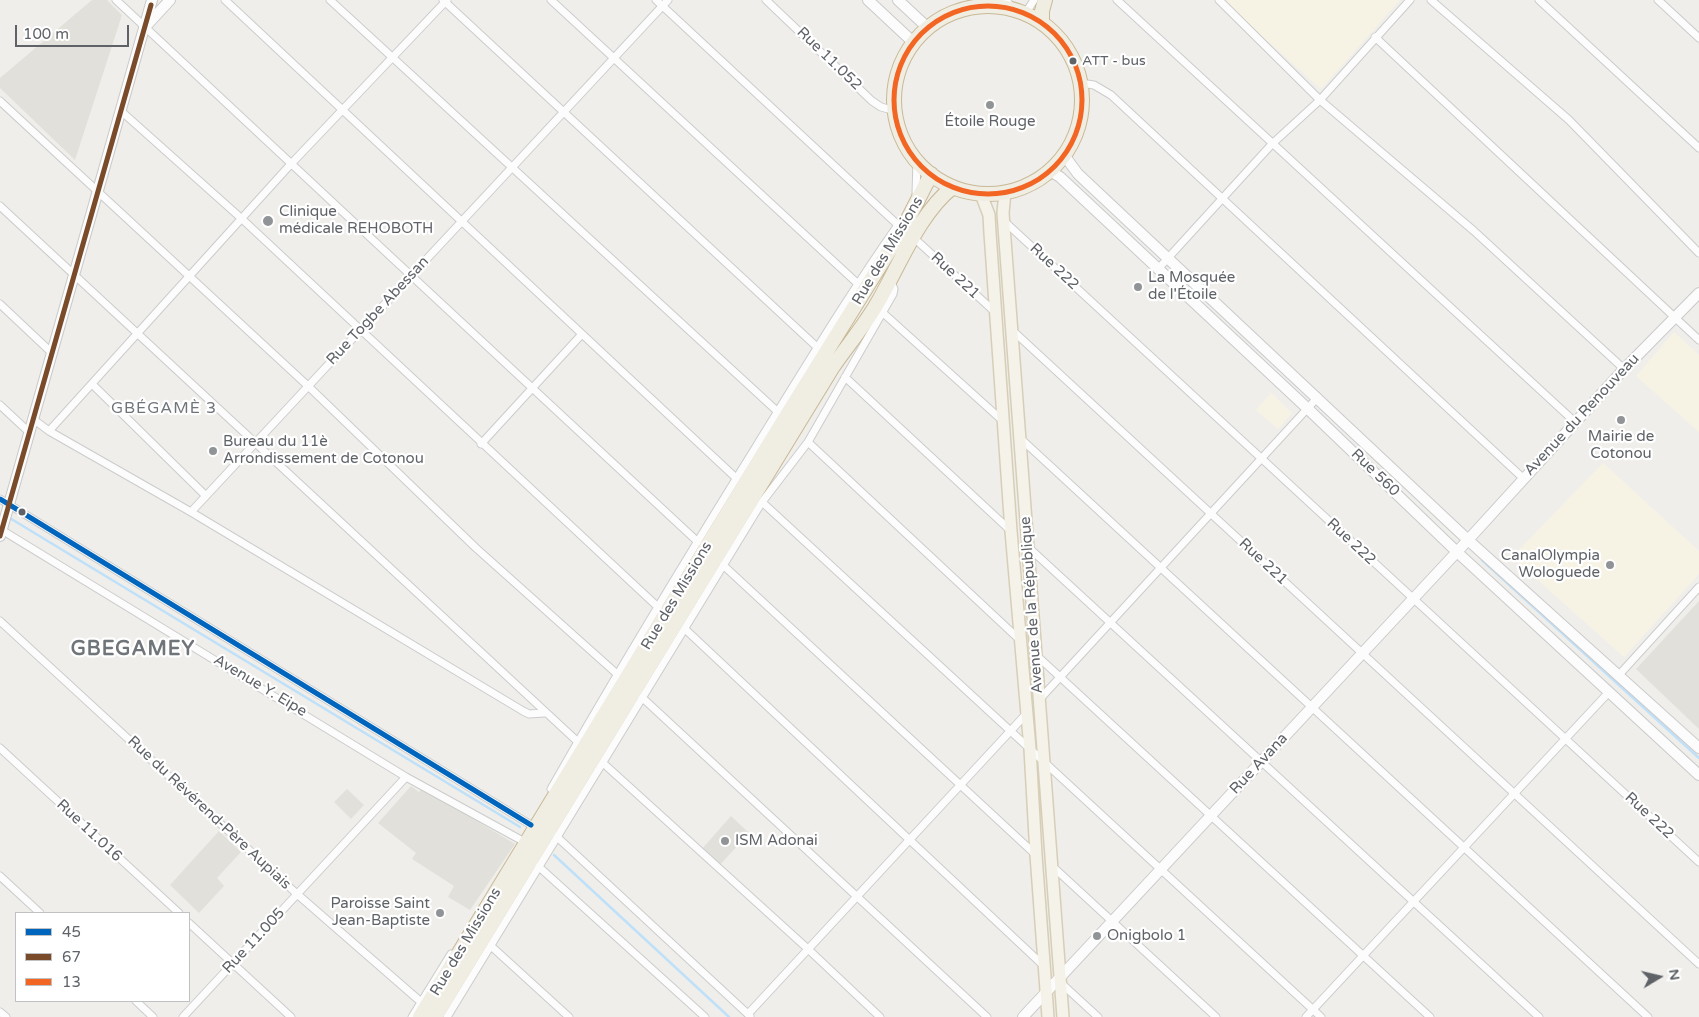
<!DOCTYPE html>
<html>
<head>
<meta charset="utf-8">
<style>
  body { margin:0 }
  #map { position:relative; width:1699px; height:1017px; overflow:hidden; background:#efeeea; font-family:"Varela Round",sans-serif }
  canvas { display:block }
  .legend { position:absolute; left:15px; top:912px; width:175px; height:90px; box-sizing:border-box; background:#fff; border:1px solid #bfc1c3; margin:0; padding:6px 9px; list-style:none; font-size:15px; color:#5f6368 }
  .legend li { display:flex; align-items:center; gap:10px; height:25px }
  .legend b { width:25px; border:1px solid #bfc1c3 }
  .north { position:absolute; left:1634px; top:952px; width:50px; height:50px; -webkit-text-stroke:4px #fff; paint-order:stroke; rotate:81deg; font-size:14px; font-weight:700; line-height:20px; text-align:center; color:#5f6368 }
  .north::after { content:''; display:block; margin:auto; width:18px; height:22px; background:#5f6368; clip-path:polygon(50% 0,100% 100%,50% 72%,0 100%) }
  .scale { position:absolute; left:15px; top:25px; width:114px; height:22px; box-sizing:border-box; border:2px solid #5f6368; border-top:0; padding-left:6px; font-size:15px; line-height:18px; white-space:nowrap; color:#5f6368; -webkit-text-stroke:4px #fff; paint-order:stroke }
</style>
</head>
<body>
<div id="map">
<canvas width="1699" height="1017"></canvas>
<ul class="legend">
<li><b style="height:6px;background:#0065bd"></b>45</li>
<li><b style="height:6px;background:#7a4b2a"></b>67</li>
<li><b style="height:6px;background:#f26522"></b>13</li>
</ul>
<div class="north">N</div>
<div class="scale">100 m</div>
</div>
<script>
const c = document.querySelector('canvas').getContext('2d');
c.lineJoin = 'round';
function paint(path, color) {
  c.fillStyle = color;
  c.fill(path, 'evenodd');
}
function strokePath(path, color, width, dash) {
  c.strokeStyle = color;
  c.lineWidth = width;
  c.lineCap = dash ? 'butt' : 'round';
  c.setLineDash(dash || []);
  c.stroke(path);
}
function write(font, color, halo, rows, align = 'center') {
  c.font = font + ' "Varela Round",sans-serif';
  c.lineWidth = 4.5;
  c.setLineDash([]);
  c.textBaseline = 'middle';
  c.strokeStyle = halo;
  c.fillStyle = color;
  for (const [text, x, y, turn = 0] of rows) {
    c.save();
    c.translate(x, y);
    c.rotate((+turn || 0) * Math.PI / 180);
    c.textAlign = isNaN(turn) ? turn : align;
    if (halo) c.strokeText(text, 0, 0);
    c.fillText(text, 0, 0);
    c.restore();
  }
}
paint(new Path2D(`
  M1222 0H1400L1321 89Z
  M1674 332 1699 355V432L1636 376Z
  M1271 393 1292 413 1278 429 1256 410Z
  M1603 463 1699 551V574L1624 657 1512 557Z`), '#f7f3e4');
paint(new Path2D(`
  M92 0H107L122 15 75 160 0 88V78Z
  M1699 601V729L1636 669Z
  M411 786 419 792 422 788 515 844 470 910 448 897 454 886 412 859 416 853 378 823Z
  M347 789 364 805 351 819 334 802Z
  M731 816 749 833 719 866 701 850Z
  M219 831 241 852 217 878 224 886 199 913 170 885Z`), '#e2e0da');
strokePath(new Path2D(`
  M8 517 520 827
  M1482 560 1699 758
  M554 855 729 1017`), '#bfe0f9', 2.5);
const street = new Path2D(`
  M116 0C309 182 504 361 698 542
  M225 0 736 478
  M330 0 778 412
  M443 0 818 348
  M551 0 857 283
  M656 0 898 225
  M766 0 872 101 881 107 896 111
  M1006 0 1014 10
  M1117 0 1575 422
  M1219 0 1320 100 1474 231 1624 369
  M1431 0 1569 120 1699 253
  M1539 0 1699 148
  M1658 0 1699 38
  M1025 14 1034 0
  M1375 37 1699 340
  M1080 83 1094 85 1111 95 1524 479
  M0 101 308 386 476 548 626 682
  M121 111 242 219 659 608
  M916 194 917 160
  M0 206 578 742
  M1004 221 1699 862
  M914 238 996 313
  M1158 269 1272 144 1320 100 1410 0
  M0 304 52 353
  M882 312 1004 422
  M1012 330 1699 964
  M845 377 1011 531
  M92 384 206 496
  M0 405 30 433
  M33 419 49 431 191 512 523 711 529 714 544 713
  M49 431 290 165 447 0
  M1020 438 1648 1017
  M808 442 1021 641
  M481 444 582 334
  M0 499 531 825
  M762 502 1321 1017
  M191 512 668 0
  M0 529 406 777 521 840
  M1027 546 1539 1017
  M723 565 1036 855
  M0 621 297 894 421 1002
  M685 629 1045 967
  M1035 654 1430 1017
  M1618 676 1699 587
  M634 690 987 1017
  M1039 700 1318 397
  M0 748 179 913
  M603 763 808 949 880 1017
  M551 789C617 672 687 558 757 445 803 371 848 296 898 225
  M556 836 750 1016
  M1051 865 1216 1017
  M538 866 705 1017
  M0 876 40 913
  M189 923 291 1017
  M491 946 569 1017
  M1061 983 1098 1017
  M136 1001 153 1017
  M0 1012 6 1017
  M748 1014 1028 712
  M183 1017 406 777
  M412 1017 451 954
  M447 1017 762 502 808 442 893 294 894 289 890 280
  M1306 1017 1609 692`);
const secondary = new Path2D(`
  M868 0 914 43
  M898 0 928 28
  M146 26 170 0
  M1064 155 1078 174 1468 540 1699 748
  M1050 171 1060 177 1307 408 1457 552 1699 775
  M0 536 152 0
  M1023 1017 1468 540 1624 369 1699 293`);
const primary = new Path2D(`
  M1005 192 1003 213 1063 1017
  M981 194 989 215 990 233 1011 531 1030 749 1036 855 1048 1017`);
const highway = new Path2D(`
  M894 100a94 94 0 1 1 188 0a94 94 0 1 1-188 0Z
  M1042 23V11L1045 0
  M420 1017 784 420 904 227 931 174
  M435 1017 832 368C847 346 865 325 878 302 899 266 920 212 953 187`);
strokePath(street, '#cbcccc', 9);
strokePath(secondary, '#cacacb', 12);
strokePath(primary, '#d7ceb8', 14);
strokePath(highway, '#c8b996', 16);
strokePath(street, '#fdfcfc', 7);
strokePath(secondary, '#fdfcfc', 10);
strokePath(primary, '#f4f2e9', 11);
strokePath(highway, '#f0ede3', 14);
strokePath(new Path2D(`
  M0 499 531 825`), '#0065bd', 5);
strokePath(new Path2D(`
  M0 536 151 5`), '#7a4b2a', 5);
strokePath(new Path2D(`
  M894 100a94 94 0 1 1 188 0a94 94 0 1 1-188 0Z`), '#f26522', 5);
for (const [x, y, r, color] of [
  [1073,61,4.5,"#5f6368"],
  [990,105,5,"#919496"],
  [268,221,6,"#919496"],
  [1138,287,5,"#919496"],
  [1621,420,5,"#919496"],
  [213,451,5,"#919496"],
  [22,512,4.5,"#5f6368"],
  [1610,565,5,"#919496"],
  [725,841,5,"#919496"],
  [440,913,5,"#919496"],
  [1097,936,5,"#919496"]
]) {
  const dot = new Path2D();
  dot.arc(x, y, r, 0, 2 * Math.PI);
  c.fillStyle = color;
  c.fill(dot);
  strokePath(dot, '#fff', 2);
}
write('14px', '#5f6368', '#fff', [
  ["ATT - bus",1082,61]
], 'left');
write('15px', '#5f6368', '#fff', [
  ["Rue 11.052",829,59,44],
  ["Rue des Missions",888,251,-59],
  ["Rue 222",1054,267,43],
  ["Rue 221",955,276,43],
  ["Rue Togbe Abessan",378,311,-47],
  ["Avenue du Renouveau",1582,415,-47],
  ["Rue 560",1375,473,44],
  ["Rue 222",1351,542,43],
  ["Rue 221",1263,562,43],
  ["Rue des Missions",677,596,-59],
  ["Avenue de la République",1032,605,-94],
  ["Avenue Y. Eipe",260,686,31],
  ["Rue Avana",1259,764,-47],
  ["Rue du Révérend-Père Aupiais",209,813,43],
  ["Rue 222",1649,816,43],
  ["Rue 11.016",89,831,43],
  ["Rue 11.005",254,941,-47],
  ["Rue des Missions",466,942,-59]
]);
write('15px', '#5f6368', '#fff', [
  ["Étoile Rouge",990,122,"center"],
  ["Clinique",279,212],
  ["médicale REHOBOTH",279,229],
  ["La Mosquée",1148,278],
  ["de l'Étoile",1148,295],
  ["Mairie de",1621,437,"center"],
  ["Cotonou",1621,454,"center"],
  ["Bureau du 11è",223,442],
  ["Arrondissement de Cotonou",223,459],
  ["CanalOlympia",1600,556,"right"],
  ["Wologuede",1600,573,"right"],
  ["ISM Adonai",735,841],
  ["Paroisse Saint",430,904,"right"],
  ["Jean-Baptiste",430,921,"right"],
  ["Onigbolo 1",1107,936]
], 'left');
c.letterSpacing = '1px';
write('16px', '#70757a', '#fff', [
  ["GBÉGAMÈ 3",164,409]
]);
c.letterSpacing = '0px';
c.letterSpacing = '1px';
write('bold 20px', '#70757a', '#fff', [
  ["GBEGAMEY",133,650]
]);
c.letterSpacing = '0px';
</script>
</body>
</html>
